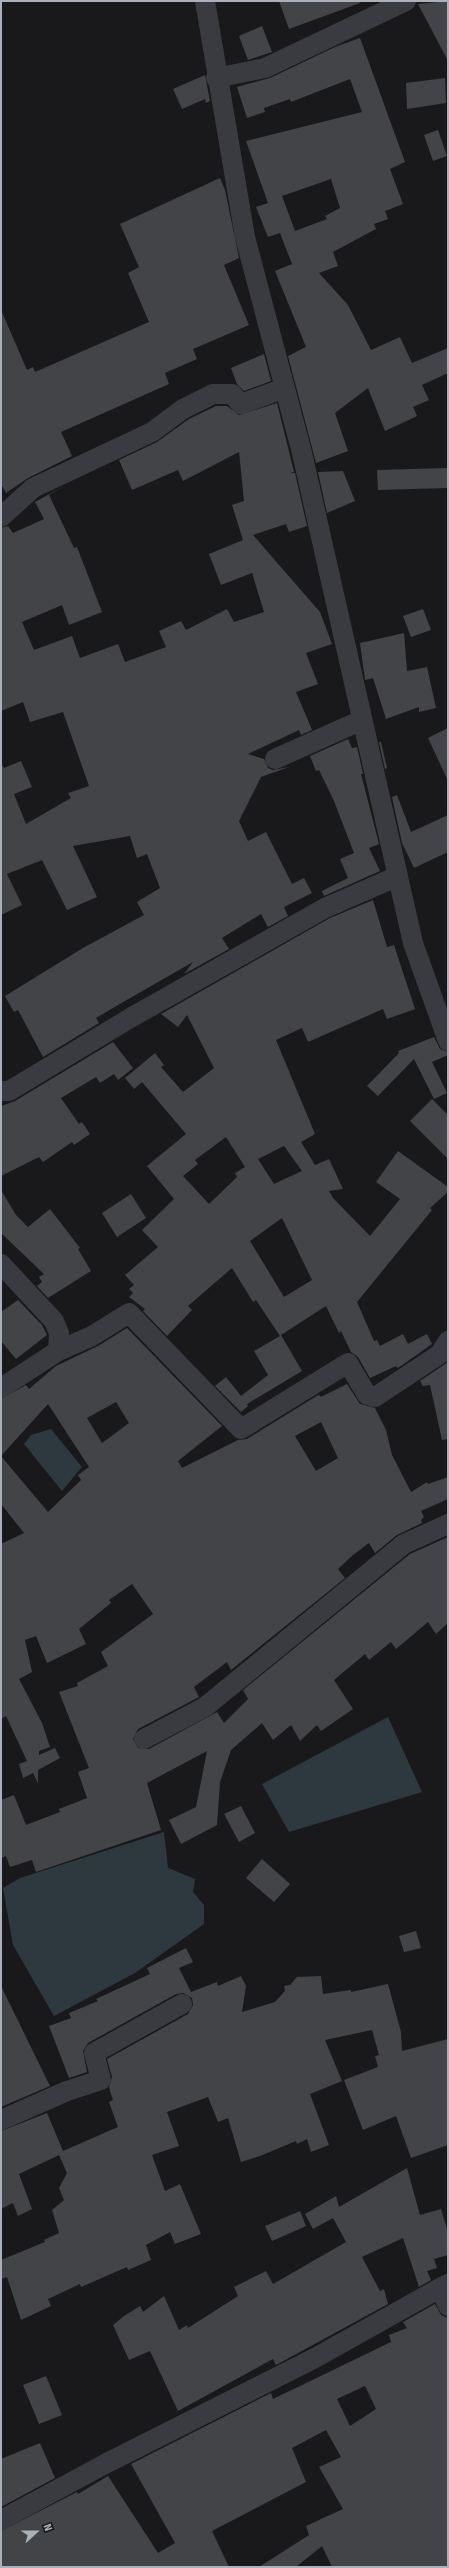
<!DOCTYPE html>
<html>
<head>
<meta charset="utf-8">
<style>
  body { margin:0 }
  #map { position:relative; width:449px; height:2568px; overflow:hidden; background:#19191b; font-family:"Fira Sans Condensed",sans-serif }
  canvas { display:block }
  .frame { position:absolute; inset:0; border:2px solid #abb1bb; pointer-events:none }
  .north { position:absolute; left:16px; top:2512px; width:40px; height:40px; -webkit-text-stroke:3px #141416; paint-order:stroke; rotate:69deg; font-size:11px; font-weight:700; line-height:16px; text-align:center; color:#abb1bb }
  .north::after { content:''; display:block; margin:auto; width:14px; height:18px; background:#abb1bb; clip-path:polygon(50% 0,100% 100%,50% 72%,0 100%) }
</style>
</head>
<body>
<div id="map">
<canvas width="449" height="2568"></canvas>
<div class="frame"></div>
<div class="north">N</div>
</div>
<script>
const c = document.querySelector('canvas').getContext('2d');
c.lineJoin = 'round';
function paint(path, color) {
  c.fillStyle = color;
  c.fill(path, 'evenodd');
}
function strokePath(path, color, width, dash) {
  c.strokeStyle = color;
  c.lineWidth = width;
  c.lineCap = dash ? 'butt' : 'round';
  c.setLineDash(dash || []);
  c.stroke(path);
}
paint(new Path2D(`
  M51 1429 82 1467 62 1491 24 1444 31 1435Z
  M388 1717 422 1792 289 1832 262 1784Z
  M164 1832 168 1868 195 1879 193 1892 204 1905V1924L135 1973 54 2016 13 1945 3 1888 20 1878Z`), '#2e393f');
paint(new Path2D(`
  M279 1H360V3L289 29Z
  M448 1V61L418 4Z
  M262 26 272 52 248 60 239 36Z
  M360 38 405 162 390 169 403 204 385 211 388 219 374 224 376 229 333 252 338 266 319 273 348 305 371 350 400 337 412 363 448 348V373L422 385 429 400 413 407 417 416 385 431 368 388 335 413 348 451 316 463 288 356 306 347 275 271 292 264 280 233 268 237 256 207 268 203 246 141 362 112 350 79 291 102 290 99 264 108 265 112 247 118 237 87 270 78 335 47ZM331 179 340 208 325 216 327 219 295 231 282 196Z
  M205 75 210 101 206 103 205 99 182 109 173 89Z
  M445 78 446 103 407 109 406 83Z
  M438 130 447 156 433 161 424 135Z
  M220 178 225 190 239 258 224 265 249 325 193 349 197 359 165 373 169 384 61 432 72 456 28 478 6 493 1 484V310L27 370 33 367 35 372 149 322 128 273 139 267 120 224Z
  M264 354 271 381 244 391 237 384 231 368Z
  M277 403 294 472 290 473H295L307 526 289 532 286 524 253 535 320 612 332 644 306 653 318 684 296 692 312 730 301 735 299 730 248 754 264 759 268 768 273 770 289 767 261 777 239 821 248 841 266 832 292 884 304 878 312 893 284 907 288 916 268 927 261 914 222 938 229 949 184 974 193 962 125 1001 96 1018 99 1023 43 1057 18 1010 14 1012 5 996 83 948 144 915 137 902 160 888 147 854 137 858 130 836 73 846 97 897 67 910 42 860 7 874 22 905 1 915V763L4 768 21 761 32 787 14 794 26 824 71 798 68 793 89 786 63 712 30 722 23 702 1 711V528L8 526 13 533 44 519 35 502 66 485 49 495 74 548 77 547 102 612 69 625 62 605 22 622 34 650 72 636 80 658 118 644 125 662 166 647 159 631 181 621 186 630 227 609 234 622 264 612 252 573 221 585 209 554 243 540 232 505 244 501 239 452 183 481 178 470 132 490 119 460 157 442 189 419 216 406H227L239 415Z
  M447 468V488L378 490 377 470Z
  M343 471 355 501 327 513 318 472Z
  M423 609 431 630 411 637 403 616Z
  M404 633 407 671 427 667 436 708 419 712V707L386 719 373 678 365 680 360 643Z
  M448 728V781L428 738Z
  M348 739 352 748 357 747 363 774H361L379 844 369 848 380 871 324 896 322 891 348 878 340 859 354 853 334 801 319 770 316 771 310 756Z
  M379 742H381L387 768 385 769Z
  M397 795 411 832 448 815V852L414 868 402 843 392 797Z
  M373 900 387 947 394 945 415 1009 387 1019 383 1009 308 1042 302 1028 276 1040 315 1134 301 1142 315 1165 329 1159 343 1189 329 1191 333 1198 370 1236 400 1199 376 1182 398 1151 448 1187V1192L430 1208 432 1210 357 1302 374 1341 377 1340 380 1346 403 1334 408 1344 427 1334 432 1344 401 1366 397 1368 396 1366 370 1378 358 1357 351 1352 341 1331 339 1333 326 1306 281 1335 302 1371 247 1404 248 1406 241 1412 215 1386 226 1377 245 1401 241 1396 268 1375 254 1351 280 1336 256 1300 253 1302 232 1268 188 1306 192 1310 167 1336 143 1311 145 1309 129 1297 133 1293 129 1289 134 1285 125 1275 158 1247 142 1230 174 1199 147 1166 186 1134 142 1082 134 1089 125 1078 155 1053 164 1065 161 1067 183 1092 214 1068 187 1015 178 1027 161 1014 330 918ZM226 1137 245 1167 235 1173 237 1177 209 1204 183 1176 198 1164 195 1160ZM284 1146 302 1171 274 1184 258 1159ZM282 1218 312 1280 284 1297 250 1241Z
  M434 1037 440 1049 448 1052V1055L432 1062 447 1093 434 1099 414 1059 378 1096 367 1086 399 1053 398 1051Z
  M113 1042 133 1068 118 1080 114 1074 100 1083 96 1077 61 1098 79 1124 82 1122 90 1134 74 1145 72 1142 43 1162 39 1157 1 1176V1106L15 1101Z
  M432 1099 448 1115V1159L410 1121Z
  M1 1190 16 1215 28 1227 50 1209 80 1248 78 1249 91 1271 48 1298 37 1286 42 1282 39 1277 44 1274 1 1233Z
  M131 1194 146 1218 117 1237 102 1213Z
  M18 1300 42 1325 47 1335 16 1359 1 1341V1312Z
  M127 1328 222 1426 178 1461 182 1468 238 1440 247 1439 315 1397 319 1395 321 1397 347 1384 360 1404 375 1408 386 1430 392 1455 411 1492 427 1482 428 1484 448 1477V1499L421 1511 424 1517 421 1520 422 1523 397 1535 375 1553 369 1543 353 1555 338 1569 345 1578 231 1670 227 1662 194 1687 199 1697 138 1729 133 1739 138 1748 149 1749 217 1712 224 1723 248 1699 243 1690 410 1554 448 1537V1623L436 1634 428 1622 396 1649 391 1642 369 1660 365 1654 334 1680 353 1709 321 1731 317 1725 300 1741 291 1725 273 1740 262 1723 231 1750 220 1782 217 1825 181 1844 169 1820 196 1807 207 1751 147 1783 161 1830 36 1872 32 1860 10 1867 6 1856 1 1858V1800L14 1795 26 1825 60 1812 59 1809 87 1798 78 1772 89 1768 59 1692 78 1686 77 1683 108 1666 101 1652 153 1614 132 1584 109 1600 111 1603 79 1629 86 1644 47 1663 36 1636 25 1640 32 1672 19 1679 42 1723 50 1747 39 1751V1755L55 1748 60 1758 38 1770V1783L33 1773 23 1778 19 1764 27 1761 6 1716 1 1719V1544L24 1533 1 1504V1399L26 1385 29 1389 56 1366 98 1346ZM116 1402 129 1423 102 1443 87 1418ZM48 1404 89 1467 78 1475 81 1480 48 1512 1 1456ZM321 1422 338 1458 316 1471 295 1436Z
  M448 1362V1439L442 1440 430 1385 423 1386 420 1381Z
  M241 1806 255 1833 239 1842 224 1814Z
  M262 1859 290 1884 274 1902 246 1878Z
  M416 1931 421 1948 404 1952 399 1936Z
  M186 1948 193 1962 179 1968 191 1992 217 1982 218 1986 241 1976 246 1986 242 2012 275 2002 285 1991 284 1986 290 1985 297 1977 321 1976 323 1994 351 1990V1992L388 1984 401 2032 402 2051 448 2039V2145L411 2158 396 2116 363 2130 344 2080 378 2067 375 2056 379 2055 372 2030 325 2040 342 2081 310 2094 329 2145 311 2152 307 2139 297 2144 296 2141 260 2156 241 2162 228 2118 218 2122 208 2097 167 2112 179 2146 152 2155 165 2191 180 2184 201 2234 175 2244 170 2232 146 2245 151 2260 128 2270 127 2267 81 2287 80 2284 48 2299 51 2306 21 2320 7 2277 1 2279V2260L45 2242 44 2240 59 2233 52 2210 64 2200 59 2188 67 2173 59 2155 19 2174 32 2209 18 2216 13 2203 1 2209V2131L47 2113 63 2151 118 2127 109 2102 113 2100 109 2088 112 2077 107 2059 188 2014 193 2005 192 1998 183 1993 176 1994 88 2043 83 2051 87 2072 69 2078 49 2026 71 2018 69 2013 98 2001 96 1999 150 1974 147 1968Z
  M1 1986 50 2086 1 2107Z
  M407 2168 420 2215 441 2209 448 2232V2255L434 2259 437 2268 427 2271 431 2280 419 2287 403 2238 362 2257 380 2291 384 2289 388 2304 276 2365 273 2359 178 2411 150 2351 129 2360 113 2325 124 2316 140 2306 143 2312 164 2296 179 2330 187 2325 188 2328 238 2296 234 2287 266 2271 273 2284 346 2242 333 2218 313 2229 305 2214 336 2196 339 2207Z
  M300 2211 306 2226 272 2241 265 2226Z
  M435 2304 441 2315 448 2318V2567H332L322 2546 296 2567H259L309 2535 306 2526 343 2509 319 2467 341 2457 326 2430 292 2448 306 2482 212 2531 229 2567H1V2531L77 2492 78 2494 108 2476 158 2553 175 2543 131 2464 271 2393 273 2399 391 2342 389 2335 407 2328 403 2322ZM365 2386 376 2409 350 2426 337 2399Z
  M46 2376 62 2415 39 2424 23 2385Z
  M40 2443 55 2478 1 2507V2459Z`), '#434448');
strokePath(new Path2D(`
  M205 1 245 237 302 453 413 943 448 1041
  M216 78 265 68 406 1
  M1 517 33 488 152 432 183 409 213 394H232L241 404 285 388
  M275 759 362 720
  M1 1091H9L132 1017 325 908 398 876
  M1 1264 54 1321 59 1333 58 1351 1 1388
  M58 1351 92 1336 129 1313 241 1429 348 1363 367 1395 375 1397 440 1354 448 1341
  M144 1739 205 1707 404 1544 448 1524
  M1 2120 67 2091 101 2080 94 2053 182 2004
  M448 2284 440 2288 448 2306
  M1 2520 105 2464 315 2358 440 2288`), '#3a3b40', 20);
</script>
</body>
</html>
